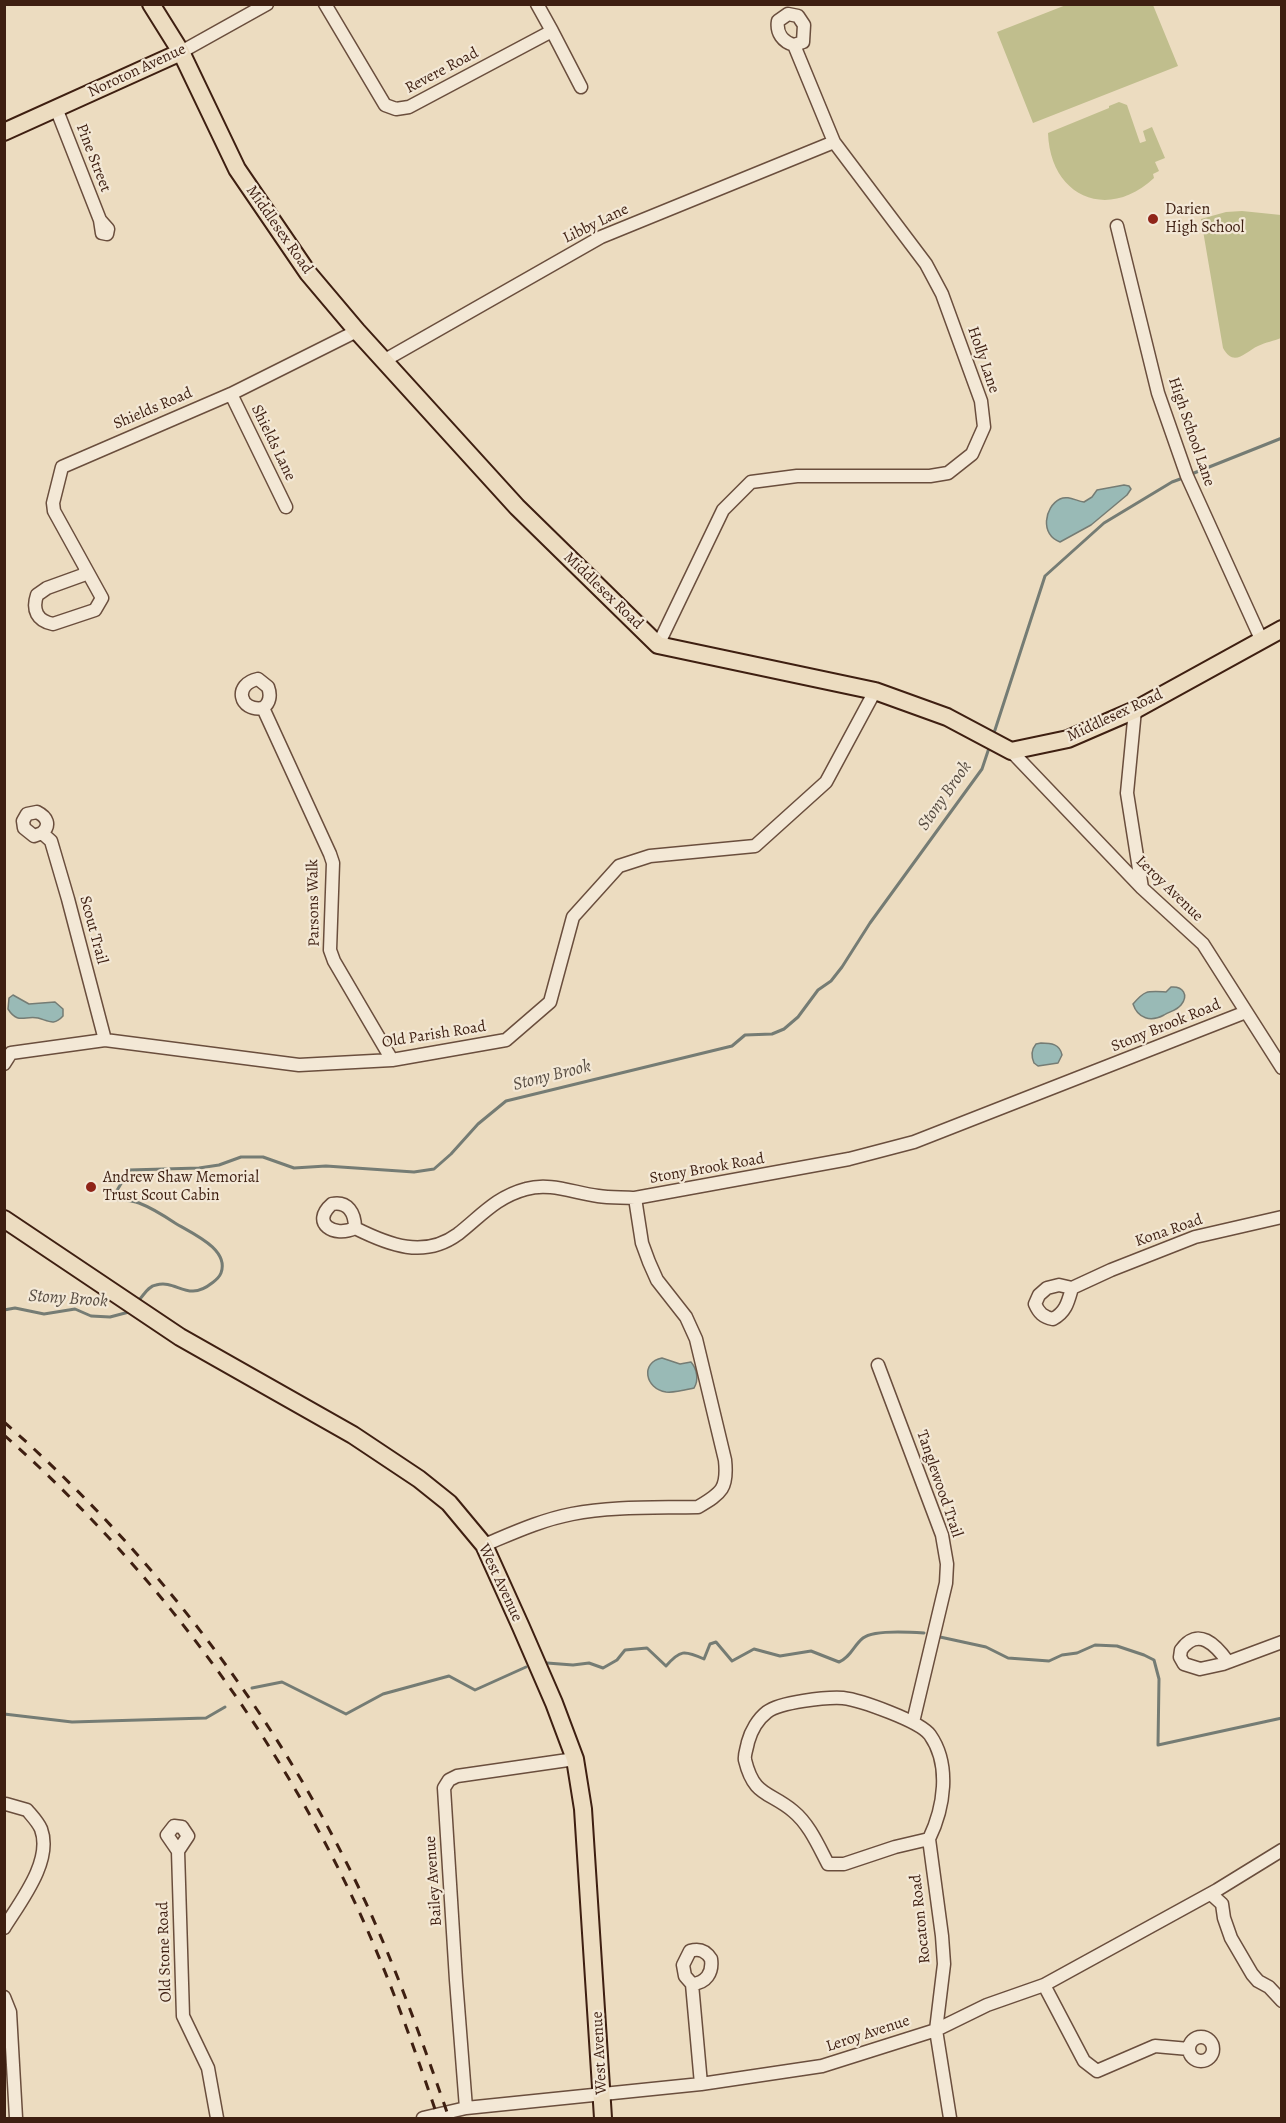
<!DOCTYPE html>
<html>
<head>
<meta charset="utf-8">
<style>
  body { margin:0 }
  #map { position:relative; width:1286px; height:2123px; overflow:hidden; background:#ecdcc0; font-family:Alegreya,serif }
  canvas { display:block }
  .frame { position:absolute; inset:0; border:6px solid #3e1f11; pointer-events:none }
</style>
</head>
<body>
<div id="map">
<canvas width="1286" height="2123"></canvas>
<div class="frame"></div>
</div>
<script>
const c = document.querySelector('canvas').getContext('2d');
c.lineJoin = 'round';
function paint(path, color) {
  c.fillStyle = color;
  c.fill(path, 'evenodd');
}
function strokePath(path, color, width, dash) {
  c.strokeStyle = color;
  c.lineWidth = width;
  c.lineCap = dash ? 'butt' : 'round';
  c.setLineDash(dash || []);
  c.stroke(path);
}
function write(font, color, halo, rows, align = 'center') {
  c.font = font + ' Alegreya,serif';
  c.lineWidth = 4.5;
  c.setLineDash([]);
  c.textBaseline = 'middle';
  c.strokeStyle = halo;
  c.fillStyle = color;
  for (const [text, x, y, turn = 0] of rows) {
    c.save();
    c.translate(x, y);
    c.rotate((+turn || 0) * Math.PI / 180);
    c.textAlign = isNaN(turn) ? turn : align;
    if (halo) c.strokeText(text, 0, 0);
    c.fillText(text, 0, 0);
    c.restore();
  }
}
paint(new Path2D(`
  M1066 5H1153L1178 66 1033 123 997 32Z
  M1119 102 1127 105 1140 143 1146 141 1143 131 1152 127 1165 158 1155 162 1159 171 1153 174 1154 178C1107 222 1050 196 1048 133L1109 108V106Z
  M1242 211 1281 215V338C1274 341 1266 342 1258 346 1245 352 1234 368 1223 348L1201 219 1226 212Z`), '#c0be8d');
const water = new Path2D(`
  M1124 485 1129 486 1131 489 1127 495 1091 525 1060 542C1040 535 1044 507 1060 499 1068 495 1076 501 1084 502L1092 497 1097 490Z
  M1171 987C1183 986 1189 995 1181 1005 1176 1011 1170 1011 1164 1015 1151 1022 1138 1019 1133 1004 1145 990 1147 991 1166 992Z
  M13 995 29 1004 55 1002 63 1009V1016C54 1026 49 1021 38 1018 25 1015 18 1025 8 1009L9 998Z
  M1041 1043C1051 1043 1060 1044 1062 1055L1058 1063 1038 1066 1034 1063C1031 1056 1031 1050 1036 1044Z
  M662 1358 680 1364 691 1362C697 1369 699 1380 694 1388 685 1390 675 1393 666 1392 645 1389 640 1362 662 1358Z`);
paint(water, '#99bab6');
strokePath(water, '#757c74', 1.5);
strokePath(new Path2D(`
  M1189 475 1282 438
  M994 733 1045 576 1104 523 1172 482 1183 478
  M139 1300C144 1295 148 1286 156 1285 177 1279 187 1303 212 1283 216 1280 219 1278 221 1273 230 1249 191 1233 175 1223 163 1215 152 1208 139 1203 131 1200 120 1200 112 1199L129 1170 199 1168 219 1165 241 1157H263L294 1168 326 1166 414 1172 434 1169 451 1154 478 1124 506 1101 732 1046 745 1035 772 1034 784 1029 798 1017 818 990 831 981 842 967 870 923 982 769 989 748
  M4 1310 15 1308 44 1314 75 1309 91 1316 110 1317 129 1312
  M940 1637 986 1647 1008 1658 1049 1661 1062 1655 1077 1653 1095 1645 1117 1646 1144 1655 1154 1660 1159 1679 1158 1745 1282 1718
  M547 1663 573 1665 589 1663 603 1668 617 1660 625 1650 647 1648 666 1666C680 1650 684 1650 704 1659L710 1644 716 1642 732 1661 754 1649 780 1656 811 1651 839 1662C851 1657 853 1646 863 1638 873 1630 910 1632 924 1633
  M252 1688 282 1682 346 1714 383 1694 449 1676 475 1690 526 1667
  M4 1714 72 1722 206 1718 225 1707`), '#757c74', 3);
const minor = new Path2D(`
  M325 4 385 105 396 109 409 107 552 31 537 4
  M552 31 581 87
  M181 52 267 4
  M56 108 100 220 102 233 107 234 108 229 100 220
  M1117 226 1158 393 1187 476 1261 639
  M385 360 601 237 834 142
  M231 394 286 507
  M86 569 102 598 95 610 53 624C37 621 32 610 37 595L47 588 83 575 86 569 54 511 53 503 62 467 231 394 357 331
  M658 645 723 510 751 482 797 476H930L948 473 972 454 984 427 981 401 942 294 926 264 834 142 794 45C783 42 776 33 778 21L788 14 798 16 804 25 803 42 794 45
  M263 708C270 703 271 695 268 687L258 679C233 684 239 712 263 708L330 854 333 863 330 950 334 961 392 1060
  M1135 710 1127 793 1142 888
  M1011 751 1142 888 1203 944 1282 1068
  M42 833C51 825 47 817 37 812L27 814 23 821 24 828 34 836 42 833 51 841 68 899 105 1040
  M4 1064 11 1053 105 1040 299 1065 392 1060 506 1040 550 1002 573 917 619 866 650 856 755 846 826 782 875 691
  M355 1228C355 1213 348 1201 332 1204 310 1223 334 1238 355 1228 389 1245 424 1259 458 1234 481 1216 496 1197 526 1189 550 1182 574 1193 598 1196 610 1198 623 1197 635 1198L849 1159 914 1142 1246 1012
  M1072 1288C1068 1302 1066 1312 1053 1319 1043 1317 1039 1313 1035 1304L1039 1295 1047 1288 1059 1285 1072 1288 1111 1270 1195 1237 1282 1217
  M878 1365 942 1535 947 1564 946 1583 913 1722
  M484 1545C513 1533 541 1520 572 1514 612 1506 656 1508 698 1507 722 1493 728 1488 725 1460L696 1339 686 1317 657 1280 649 1262 642 1243 635 1198
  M1228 1662C1216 1645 1198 1626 1181 1650L1180 1657 1184 1664 1200 1669 1223 1664 1282 1642
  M929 1839 895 1847 844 1864H828C818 1845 809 1824 793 1811 769 1791 754 1797 745 1760 744 1755 747 1748 748 1742 751 1731 758 1719 767 1712 780 1702 826 1697 843 1698 860 1700 920 1721 930 1735 951 1765 944 1808 929 1839L942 1936 944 1964 936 2030 950 2118
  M178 1851 188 1836 182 1827 174 1826 167 1835 178 1851 183 2016 208 2068 217 2118
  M1211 1894 1222 1904 1224 1918 1231 1938 1252 1974 1258 1981 1269 1987 1282 2001
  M4 1928C20 1902 53 1861 41 1829 38 1822 32 1816 27 1810L6 1804
  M692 1984C706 1983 713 1973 711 1959 706 1951 700 1948 690 1951L683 1965 685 1976 692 1984 701 2084
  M1044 1985 1084 2061 1097 2071 1155 2046 1189 2049
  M4 1997 10 2012 16 2118
  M1189 2049a12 12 0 1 1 24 0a12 12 0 1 1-24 0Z
  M466 2108 456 1980 444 1788 449 1780 457 1776 575 1759
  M423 2118 466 2108 701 2084 822 2066 936 2030 987 2005 1044 1985 1217 1890 1282 1850`);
const major = new Path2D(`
  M151 4 181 52 237 169 308 273 357 331 517 507 658 645 875 691 947 717 1011 751 1068 739 1135 710 1282 629
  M4 132 181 52
  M4 1219 180 1337 353 1435 419 1479 449 1503 484 1545 521 1627 554 1703 575 1759 583 1809 603 2118`);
strokePath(minor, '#6a4e3d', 15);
strokePath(major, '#3e1f11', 20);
strokePath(minor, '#f3e8d6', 12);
strokePath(major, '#ecdcc0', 16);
strokePath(new Path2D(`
  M4 1422C156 1555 281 1720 366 1903 398 1973 424 2046 449 2118
  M4 1435C152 1566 274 1729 357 1907 389 1976 414 2047 438 2118`), '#3e1f11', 3, [10, 10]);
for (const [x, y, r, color] of [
  [1153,219,6,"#8f2418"],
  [91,1187,6,"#8f2418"]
]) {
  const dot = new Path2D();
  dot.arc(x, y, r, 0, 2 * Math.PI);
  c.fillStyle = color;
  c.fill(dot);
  strokePath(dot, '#f3e8d6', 2);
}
write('16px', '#3e1f11', '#f3e8d6', [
  ["Noroton Avenue",137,71,-25],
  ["Revere Road",442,71,-28],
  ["Pine Street",93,158,69],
  ["Libby Lane",596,224,-26],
  ["Middlesex Road",279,230,55],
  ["Holly Lane",983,360,71],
  ["Shields Road",153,409,-23],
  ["High School Lane",1191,432,71],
  ["Shields Lane",273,443,64],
  ["Middlesex Road",603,591,44],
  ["Middlesex Road",1115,716,-25],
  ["Leroy Avenue",1169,889,44],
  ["Parsons Walk",314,903,-91],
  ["Scout Trail",93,930,75],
  ["Stony Brook Road",1166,1026,-22],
  ["Old Parish Road",434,1035,-9],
  ["Stony Brook Road",707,1169,-10],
  ["Kona Road",1169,1231,-19],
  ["Tanglewood Trail",939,1484,71],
  ["West Avenue",500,1583,65],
  ["Bailey Avenue",434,1881,-94],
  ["Rocaton Road",921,1919,-96],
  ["Old Stone Road",165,1952,-92],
  ["Leroy Avenue",868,2034,-18],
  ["West Avenue",600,2053,-93]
]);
write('16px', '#3e1f11', '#f3e8d6', [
  ["Darien",1165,210],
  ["High School",1165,228],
  ["Andrew Shaw Memorial",103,1178],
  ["Trust Scout Cabin",103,1196]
], 'left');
write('italic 18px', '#594e43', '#f3e8d6', [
  ["Stony Brook",945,796,-55],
  ["Stony Brook",552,1076,-14],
  ["Stony Brook",68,1299,4]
]);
</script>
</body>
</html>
